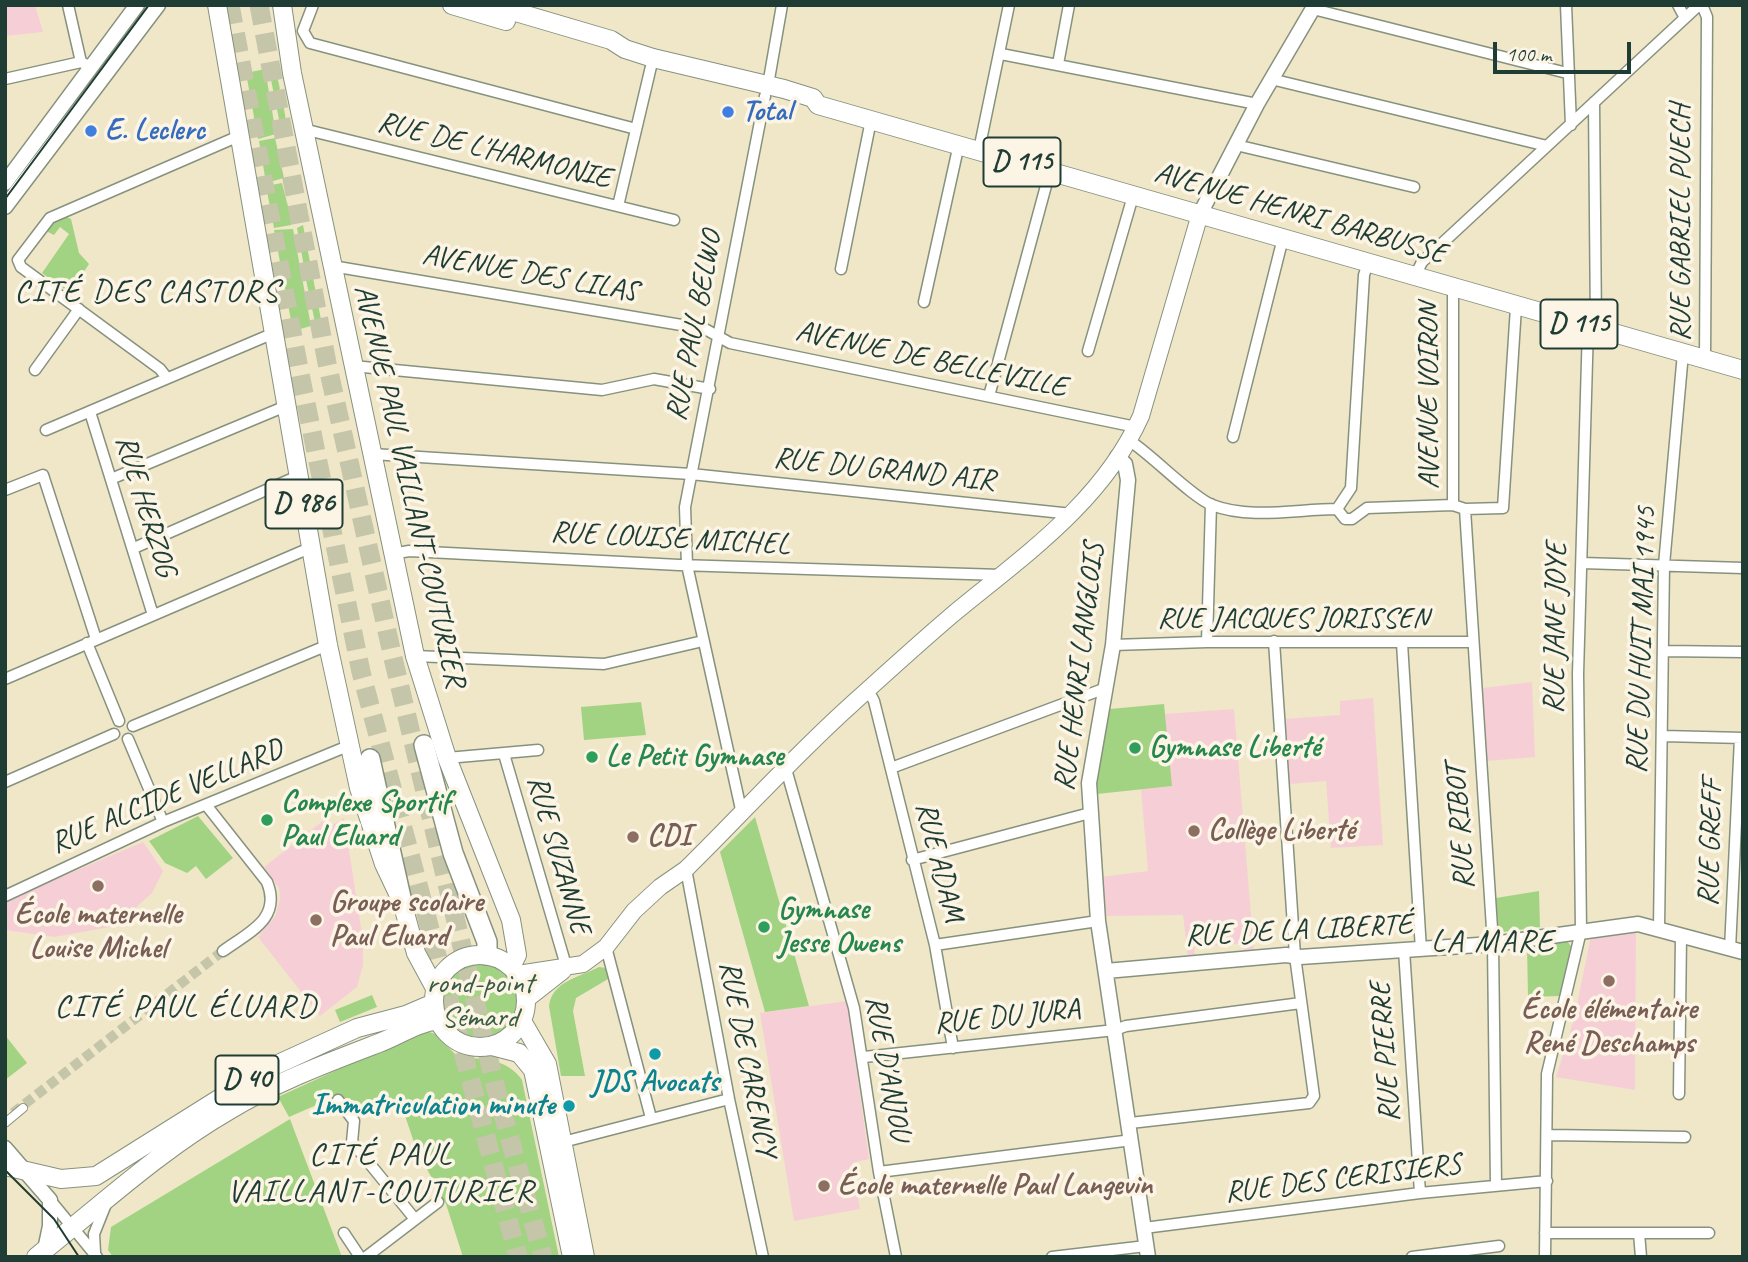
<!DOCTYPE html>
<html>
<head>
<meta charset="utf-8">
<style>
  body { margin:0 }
  #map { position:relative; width:1748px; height:1262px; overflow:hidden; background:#efe7c8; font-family:Caveat,sans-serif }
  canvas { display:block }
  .frame { position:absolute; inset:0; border:7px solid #1f3d34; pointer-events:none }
  .scale { position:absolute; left:1493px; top:42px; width:138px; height:32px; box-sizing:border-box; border:4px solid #1f3d34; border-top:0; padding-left:9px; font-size:21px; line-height:24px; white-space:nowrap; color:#1f3d34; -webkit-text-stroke:5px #fcf5e5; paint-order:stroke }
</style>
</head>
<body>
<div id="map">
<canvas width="1748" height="1262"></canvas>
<div class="frame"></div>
<div class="scale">100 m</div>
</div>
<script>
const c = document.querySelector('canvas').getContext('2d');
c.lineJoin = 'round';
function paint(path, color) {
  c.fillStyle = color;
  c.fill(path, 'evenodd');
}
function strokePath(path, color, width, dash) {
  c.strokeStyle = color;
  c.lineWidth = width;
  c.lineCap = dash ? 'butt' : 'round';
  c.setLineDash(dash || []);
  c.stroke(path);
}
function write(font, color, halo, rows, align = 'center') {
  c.font = font + ' Caveat,sans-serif';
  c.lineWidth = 7;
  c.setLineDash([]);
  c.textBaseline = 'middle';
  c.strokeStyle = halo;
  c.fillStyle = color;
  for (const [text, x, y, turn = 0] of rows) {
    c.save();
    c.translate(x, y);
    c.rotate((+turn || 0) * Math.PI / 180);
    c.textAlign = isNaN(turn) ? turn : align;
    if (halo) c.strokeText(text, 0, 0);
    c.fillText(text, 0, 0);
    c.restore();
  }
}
paint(new Path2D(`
  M5 5H35L43 32 5 36Z
  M1532 682 1535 757 1487 761 1483 688Z
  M1373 698 1383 845 1331 848 1326 781 1289 784 1284 719 1340 715V701Z
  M1234 709 1254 951 1244 953 1243 943 1194 948 1195 957 1188 958 1183 915 1106 916 1101 877 1148 871 1141 789 1171 786 1165 714Z
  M344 818 363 940V965L357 987 320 1016 258 937 276 915 280 898 279 888 264 867 324 820 329 827Z
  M143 842 163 871 152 893 115 926 55 937 5 930V901Z
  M1636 931 1635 1090 1556 1077 1574 1019 1591 936Z
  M847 1001 869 1159 852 1163 860 1209 794 1221 760 1013Z`), '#f6cfd6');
paint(new Path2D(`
  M275 67 280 89 275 93 281 92 288 132 282 134 269 70Z
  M265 69 276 134 258 139 246 73Z
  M275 138 284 178 266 183 259 141Z
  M282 183 292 222 291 225 274 228 266 186Z
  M65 216 71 219 79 253 89 264 70 293 42 273 69 234 60 227 54 235 46 231 53 222Z
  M303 225 322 325 316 327 305 275 311 273 305 272 297 228Z
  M293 229 311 326 293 331 274 230Z
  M641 702 646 735 584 740 581 707Z
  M1164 704 1172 786 1097 794 1096 783 1110 709Z
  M198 816 233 858 206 879 196 866 187 873 165 863 149 841Z
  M755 817 809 1006 765 1012 720 852Z
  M1539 891 1540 927 1503 932 1498 930 1496 898Z
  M1566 940 1571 946 1560 996 1528 997 1527 945Z
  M441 1000a39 39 0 1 1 78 0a39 39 0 1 1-78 0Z
  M599 967 606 968 608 979 576 998 573 1011 585 1076H561L549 1006C552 981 580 977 599 967Z
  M372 995 377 1007 340 1022 335 1010Z
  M424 1030 435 1034 459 1058C482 1058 508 1059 522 1080L559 1257H463L446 1204 417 1151 401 1104 396 1100 354 1116 337 1096 289 1117 278 1097Z
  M5 1035 27 1063 5 1080Z
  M290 1119 342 1257H113L108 1250 111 1227Z`), '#a2d382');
strokePath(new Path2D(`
  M13 1113 223 951`), '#c5c5aa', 10, [10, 5]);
strokePath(new Path2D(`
  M230 5 300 374 361 672 518 1257
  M259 5 327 363 393 658 497 1093 543 1257`), '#c5c5aa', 19, [19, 10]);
const pedestrian = new Path2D(`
  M5 1123 23 1108`);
const minor = new Path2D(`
  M68 5 81 62
  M313 5 303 31 310 43 636 129
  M1566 5 1571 125
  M1678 5 1685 18
  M1702 5 1707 17 1705 358
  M1313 9 1567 73
  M1001 54 1257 104
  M1058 64 1069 5
  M5 79 81 62 91 67
  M1271 79 1547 146
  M768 85 782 5
  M1594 102 1596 329
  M303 129 674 220
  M1236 145 1414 187
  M979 150 1009 5
  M618 206 653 58
  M1368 263 1364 275 1351 488 1337 509 1345 519H1352L1367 508 1453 505 1465 509 1503 508 1516 307
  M332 266 705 329 730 343 1136 427
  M841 269 871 120
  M1415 276 1422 262 1699 5
  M1453 287V505
  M924 302 959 144
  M1088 351 1133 196
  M353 366 602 390 654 379 710 389
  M35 370 79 309
  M167 378 160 369 21 267 18 260 50 218 239 136
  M989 396 1050 171
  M90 412 153 615
  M46 430 274 333
  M1233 437 1283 238
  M1130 441C1153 456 1192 497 1212 505 1251 520 1297 509 1337 509
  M372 454 691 474 1072 514
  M111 479 286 406
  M5 490 43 475 96 639
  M1465 509 1493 944 1496 1186
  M134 548 298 476
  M392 554 409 551 679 565 1001 575
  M1582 563 1743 568
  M1207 642 1211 504
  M87 643 119 721
  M1402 643 1421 950
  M1113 645 1207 642H1473
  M1664 651 1743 652
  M415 656 604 664 703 641
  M5 679 312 547
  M868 690 874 701 935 945 953 1048
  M133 726 328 645
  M1663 736 1743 738
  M128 739 163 822
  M504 754 567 969
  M447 758 538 750
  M891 768 1106 688
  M786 769 854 1008 879 1172 896 1257
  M5 782 114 734
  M207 806 267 882C282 919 249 932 223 951
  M742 814 687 565 685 507 765 96
  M912 860 1090 813
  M686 869 729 1099 763 1257
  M5 896 163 822 348 746
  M1659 928 1664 565 1683 353
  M935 945 1098 921
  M606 947 651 1118
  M1730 949 1740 738
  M1404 950 1420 1193
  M864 1057 1115 1030 1126 1026 1301 1003
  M1679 1094 1681 936
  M338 1100 354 1121 352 1142 414 1218
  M1130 1123 1309 1103 1314 1096 1295 956 1274 641
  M1548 1135 1685 1137
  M563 1142 729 1099
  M879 1172 1132 1140
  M50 1200 97 1257
  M1144 1228 1420 1193 1547 1181
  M344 1233 360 1257
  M1545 1233H1709
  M1639 1233 1641 1257
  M95 1252 94 1234 106 1204
  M366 1257 438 1202
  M1052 1257 1146 1246
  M1412 1257 1499 1246
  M1545 1257 1547 1074 1581 931 1578 674 1588 326`);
const tertiary = new Path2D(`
  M5 183 137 5
  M5 207 158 5
  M1200 214 1257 104 1315 5
  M1117 457 1125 464 1128 480 1113 645 1089 783 1098 921 1148 1257
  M1106 971 1286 955 1300 957 1493 944 1638 924 1743 952
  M5 1148 50 1200V1226L45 1250`);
const secondary = new Path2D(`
  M518 974 583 964 606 947 634 911 660 887 686 869C741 815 794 756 852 704 885 674 918 644 952 615 1022 557 1102 503 1141 416L1200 214
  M526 1000 563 971`);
const primary = new Path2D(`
  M217 5 328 645 359 788 384 864 402 902 416 953 436 990
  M282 5 292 73 415 656 447 758 511 920 517 955 511 967
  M452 5 506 21
  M492 5 611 40 625 49 653 58 784 89 813 98 818 105 1743 370
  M434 1001a46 46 0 1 1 92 0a46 46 0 1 1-92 0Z
  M522 1021 547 1064 585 1257
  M492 1046 519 1053 533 1070 572 1257
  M5 1166 61 1179 96 1176 265 1070 357 1028 406 1015 434 1003
  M36 1257C99 1207 159 1151 228 1111 276 1082 327 1063 379 1043 400 1035 416 1023 438 1020`);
const motorway = new Path2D(`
  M424 745 453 853 487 942V955
  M370 759 402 902`);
strokePath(pedestrian, '#87927e', 10);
strokePath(minor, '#87927e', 13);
strokePath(tertiary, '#87927e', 17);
strokePath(secondary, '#87927e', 18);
strokePath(primary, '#87927e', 20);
strokePath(motorway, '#87927e', 22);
strokePath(pedestrian, '#fff', 8);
strokePath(minor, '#fff', 10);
strokePath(tertiary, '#fff', 14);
strokePath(secondary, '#fff', 16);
strokePath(primary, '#fff', 18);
strokePath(motorway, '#fff', 19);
strokePath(new Path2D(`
  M5 199 149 5
  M5 1170 54 1219 79 1257`), '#1f3d34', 2);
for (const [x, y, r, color] of [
  [728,112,7,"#3f7fe0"],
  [91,131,7,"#3f7fe0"],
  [1135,748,7,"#2e9e5b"],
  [592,757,7,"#2e9e5b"],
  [267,820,7,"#2e9e5b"],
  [1194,831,7,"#8d6e63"],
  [633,837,7,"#8d6e63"],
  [98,886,7,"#8d6e63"],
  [316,920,7,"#8d6e63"],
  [764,927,7,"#2e9e5b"],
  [1609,981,7,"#8d6e63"],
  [655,1054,7,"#0f9aa8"],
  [569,1106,7,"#0f9aa8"],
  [824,1186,7,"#8d6e63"]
]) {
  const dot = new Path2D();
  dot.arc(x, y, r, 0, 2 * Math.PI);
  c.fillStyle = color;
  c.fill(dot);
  strokePath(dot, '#fcf5e5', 2.5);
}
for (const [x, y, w] of [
  [1022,162,77],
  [1579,324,77],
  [304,504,77],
  [247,1080,63]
]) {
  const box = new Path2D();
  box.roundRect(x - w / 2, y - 24.5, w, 49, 5);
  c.fillStyle = '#fcf5e5';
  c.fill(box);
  strokePath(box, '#1f3d34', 2);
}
write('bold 28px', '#1f3d34', null, [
  ["D 115",1022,162],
  ["D 115",1579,324],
  ["D 986",304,504],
  ["D 40",247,1080]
]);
write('bold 30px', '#366cbe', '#fcf5e5', [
  ["Total",742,112],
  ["E. Leclerc",105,131]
], 'left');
write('30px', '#1f3d34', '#fcf5e5', [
  ["RUE DE L'HARMONIE",494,151,14],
  ["AVENUE HENRI BARBUSSE",1300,214,16],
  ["RUE GABRIEL PUECH",1681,223,-90],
  ["AVENUE DES LILAS",530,274,10],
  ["RUE PAUL BELWO",695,326,-79],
  ["AVENUE DE BELLEVILLE",931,360,12],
  ["AVENUE VOIRON",1429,396,-90],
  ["RUE DU GRAND AIR",884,470,6],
  ["AVENUE PAUL VAILLANT-COUTURIER",409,486,77],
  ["RUE HERZOG",145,506,73],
  ["RUE LOUISE MICHEL",670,539,3],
  ["RUE JACQUES JORISSEN",1293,619],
  ["RUE JANE JOYE",1556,628,-89],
  ["RUE DU HUIT MAI 1945",1642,640,-88],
  ["RUE HENRI LANGLOIS",1080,667,-83],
  ["RUE ALCIDE VELLARD",167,797,-23],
  ["RUE RIBOT",1461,827,-94],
  ["RUE GREFF",1711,843,-88],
  ["RUE SUZANNE",558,855,74],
  ["RUE ADAM",939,862,76],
  ["RUE DE LA LIBERTÉ",1299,931,-3],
  ["RUE DU JURA",1007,1017,-6],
  ["RUE PIERRE",1386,1052,-94],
  ["RUE DE CARENCY",747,1059,79],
  ["RUE D'ANJOU",887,1068,80],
  ["RUE DES CERISIERS",1343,1179,-7]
]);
write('bold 30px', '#27864d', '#fcf5e5', [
  ["Gymnase Liberté",1149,748],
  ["Le Petit Gymnase",606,757],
  ["Complexe Sportif",281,803],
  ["Paul Eluard",281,837],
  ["Gymnase",778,910],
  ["Jesse Owens",778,944]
], 'left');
write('bold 30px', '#785e54', '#fcf5e5', [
  ["Collège Liberté",1208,831],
  ["CDI",647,837],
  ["Groupe scolaire",330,903],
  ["Paul Eluard",330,937],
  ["École maternelle",98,915,"center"],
  ["Louise Michel",98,949,"center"],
  ["École élémentaire",1609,1010,"center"],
  ["René Deschamps",1609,1044,"center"],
  ["École maternelle Paul Langevin",838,1186]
], 'left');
write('30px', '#395b44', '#fcf5e5', [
  ["rond-point",480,984],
  ["Sémard",480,1018]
]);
write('bold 30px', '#0d838f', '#fcf5e5', [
  ["JDS Avocats",655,1083],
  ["Immatriculation minute",555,1106,"right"]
]);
c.letterSpacing = '2px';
write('32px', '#1f3d34', '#fcf5e5', [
  ["CITÉ DES CASTORS",147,293],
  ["LA MARE",1493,943],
  ["CITÉ PAUL ÉLUARD",186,1008],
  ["CITÉ PAUL",381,1156],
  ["VAILLANT-COUTURIER",381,1193]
]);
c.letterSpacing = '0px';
</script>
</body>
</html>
